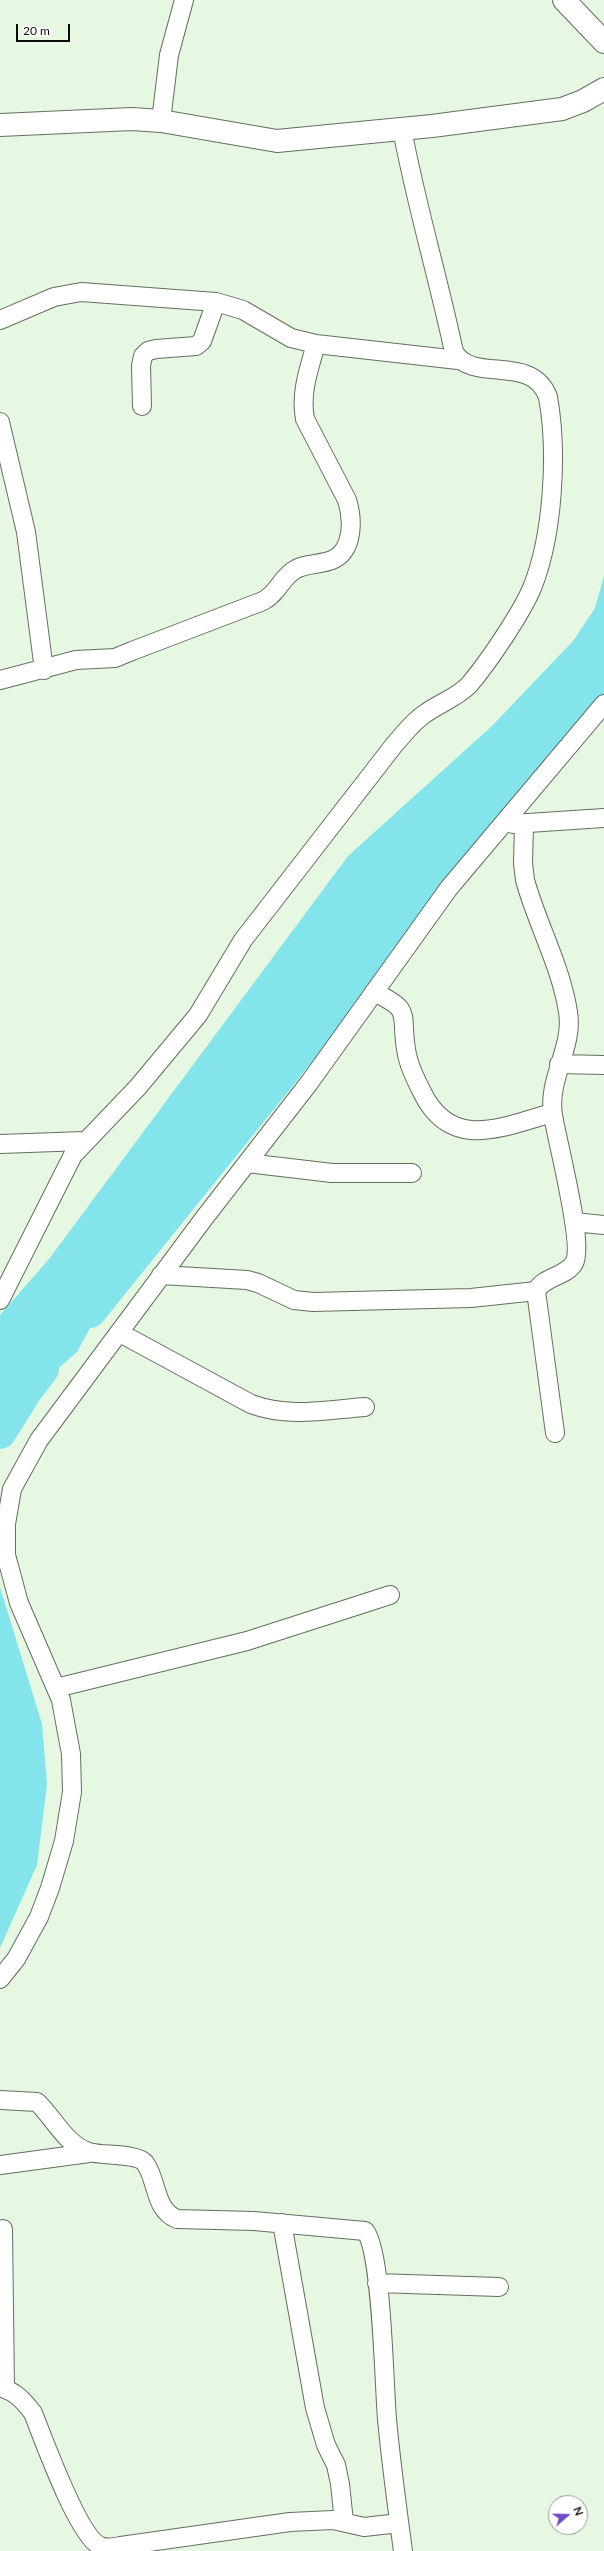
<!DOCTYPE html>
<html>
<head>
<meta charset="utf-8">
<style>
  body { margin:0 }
  #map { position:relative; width:604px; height:2551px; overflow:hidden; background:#e6f7e2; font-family:Lato,sans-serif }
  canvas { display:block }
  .north { position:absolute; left:548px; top:2495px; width:40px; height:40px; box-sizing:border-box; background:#fff; border:1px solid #9c9e9c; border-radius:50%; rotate:70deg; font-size:11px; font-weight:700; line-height:16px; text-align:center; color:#080d07 }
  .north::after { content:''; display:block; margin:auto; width:14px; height:18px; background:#6e4cc6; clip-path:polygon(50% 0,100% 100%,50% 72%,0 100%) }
  .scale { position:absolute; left:16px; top:24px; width:54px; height:18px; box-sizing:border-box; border:2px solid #080d07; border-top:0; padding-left:5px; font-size:12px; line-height:14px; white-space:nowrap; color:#080d07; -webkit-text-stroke:3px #fff; paint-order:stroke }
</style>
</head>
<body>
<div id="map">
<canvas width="604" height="2551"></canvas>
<div class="north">N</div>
<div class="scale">20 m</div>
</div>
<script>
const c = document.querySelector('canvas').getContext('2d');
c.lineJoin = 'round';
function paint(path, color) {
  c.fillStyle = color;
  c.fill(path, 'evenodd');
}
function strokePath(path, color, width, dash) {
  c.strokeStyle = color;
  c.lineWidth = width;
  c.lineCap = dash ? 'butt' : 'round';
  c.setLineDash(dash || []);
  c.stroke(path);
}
paint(new Path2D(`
  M604 576V658L126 1262 77 1352 0 1420V1315L49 1259 348 856 492 726 573 641 595 608Z
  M0 1587 42 1724 47 1784 37 1865 0 1948Z`), '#83e5eb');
strokePath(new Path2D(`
  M90 1312 580 704 604 664
  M0 1433 27 1390 43 1369`), '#83e5eb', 32);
const street = new Path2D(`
  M161 121 169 55 184 0
  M0 320 54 297 81 292 216 302 243 310 291 338 316 344 458 360
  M142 406 141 366 143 356 148 351 156 349 196 346 202 341 216 302
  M0 422 26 532 44 670
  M0 680 76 660 115 658 132 651 263 601C278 593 280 580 293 571 303 563 320 565 332 560 354 551 353 519 347 500L305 419C300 393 309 369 316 344
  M513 824 604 818
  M524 824 523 863 525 880C537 924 561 966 568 1012 574 1047 547 1079 553 1115 557 1141 585 1246 574 1263 566 1277 544 1276 536 1291L555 1433
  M374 992C413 1011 400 1012 406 1049 408 1064 415 1078 422 1092 451 1152 502 1127 552 1113
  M559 1064 604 1065
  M0 1144 84 1141
  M247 1163 332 1173H412
  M574 1222 604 1225
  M161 1275 247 1280 258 1283 294 1300 313 1302 471 1298 536 1291
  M0 1300 73 1155 138 1087 198 1015 243 940 394 745C404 734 413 721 426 713 440 703 456 698 469 685 487 664 521 614 532 588 553 536 558 453 548 397 532 353 472 384 454 352 438 277 416 204 402 129
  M120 1333 251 1404C289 1418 325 1410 365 1407
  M56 1688 247 1641 390 1595
  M0 1979 16 1959 39 1917 50 1888 64 1841 72 1792 71 1754 61 1700 19 1603 6 1555V1524L12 1489 39 1440 205 1217 309 1083 449 888 604 704
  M0 2100 37 2102C54 2118 66 2145 89 2152 102 2156 137 2153 145 2163 158 2181 154 2210 177 2219L254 2221 365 2231C382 2250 384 2385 387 2419 391 2463 397 2507 403 2551
  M0 2165 89 2153
  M282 2223 315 2408 326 2445 336 2465 340 2484 344 2522
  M3 2229 5 2389
  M377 2283 499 2287
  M0 2387C16 2392 23 2400 33 2413 43 2438 78 2536 100 2546 106 2549 114 2547 121 2546L290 2522 333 2520 364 2527 399 2523`);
const secondary = new Path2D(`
  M564 0 604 42
  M0 125 132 119 161 121 277 141 432 126 562 109 583 101 604 89`);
strokePath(street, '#62705e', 20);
strokePath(secondary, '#62705e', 24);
strokePath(street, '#fff', 18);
strokePath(secondary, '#fff', 22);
</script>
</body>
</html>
